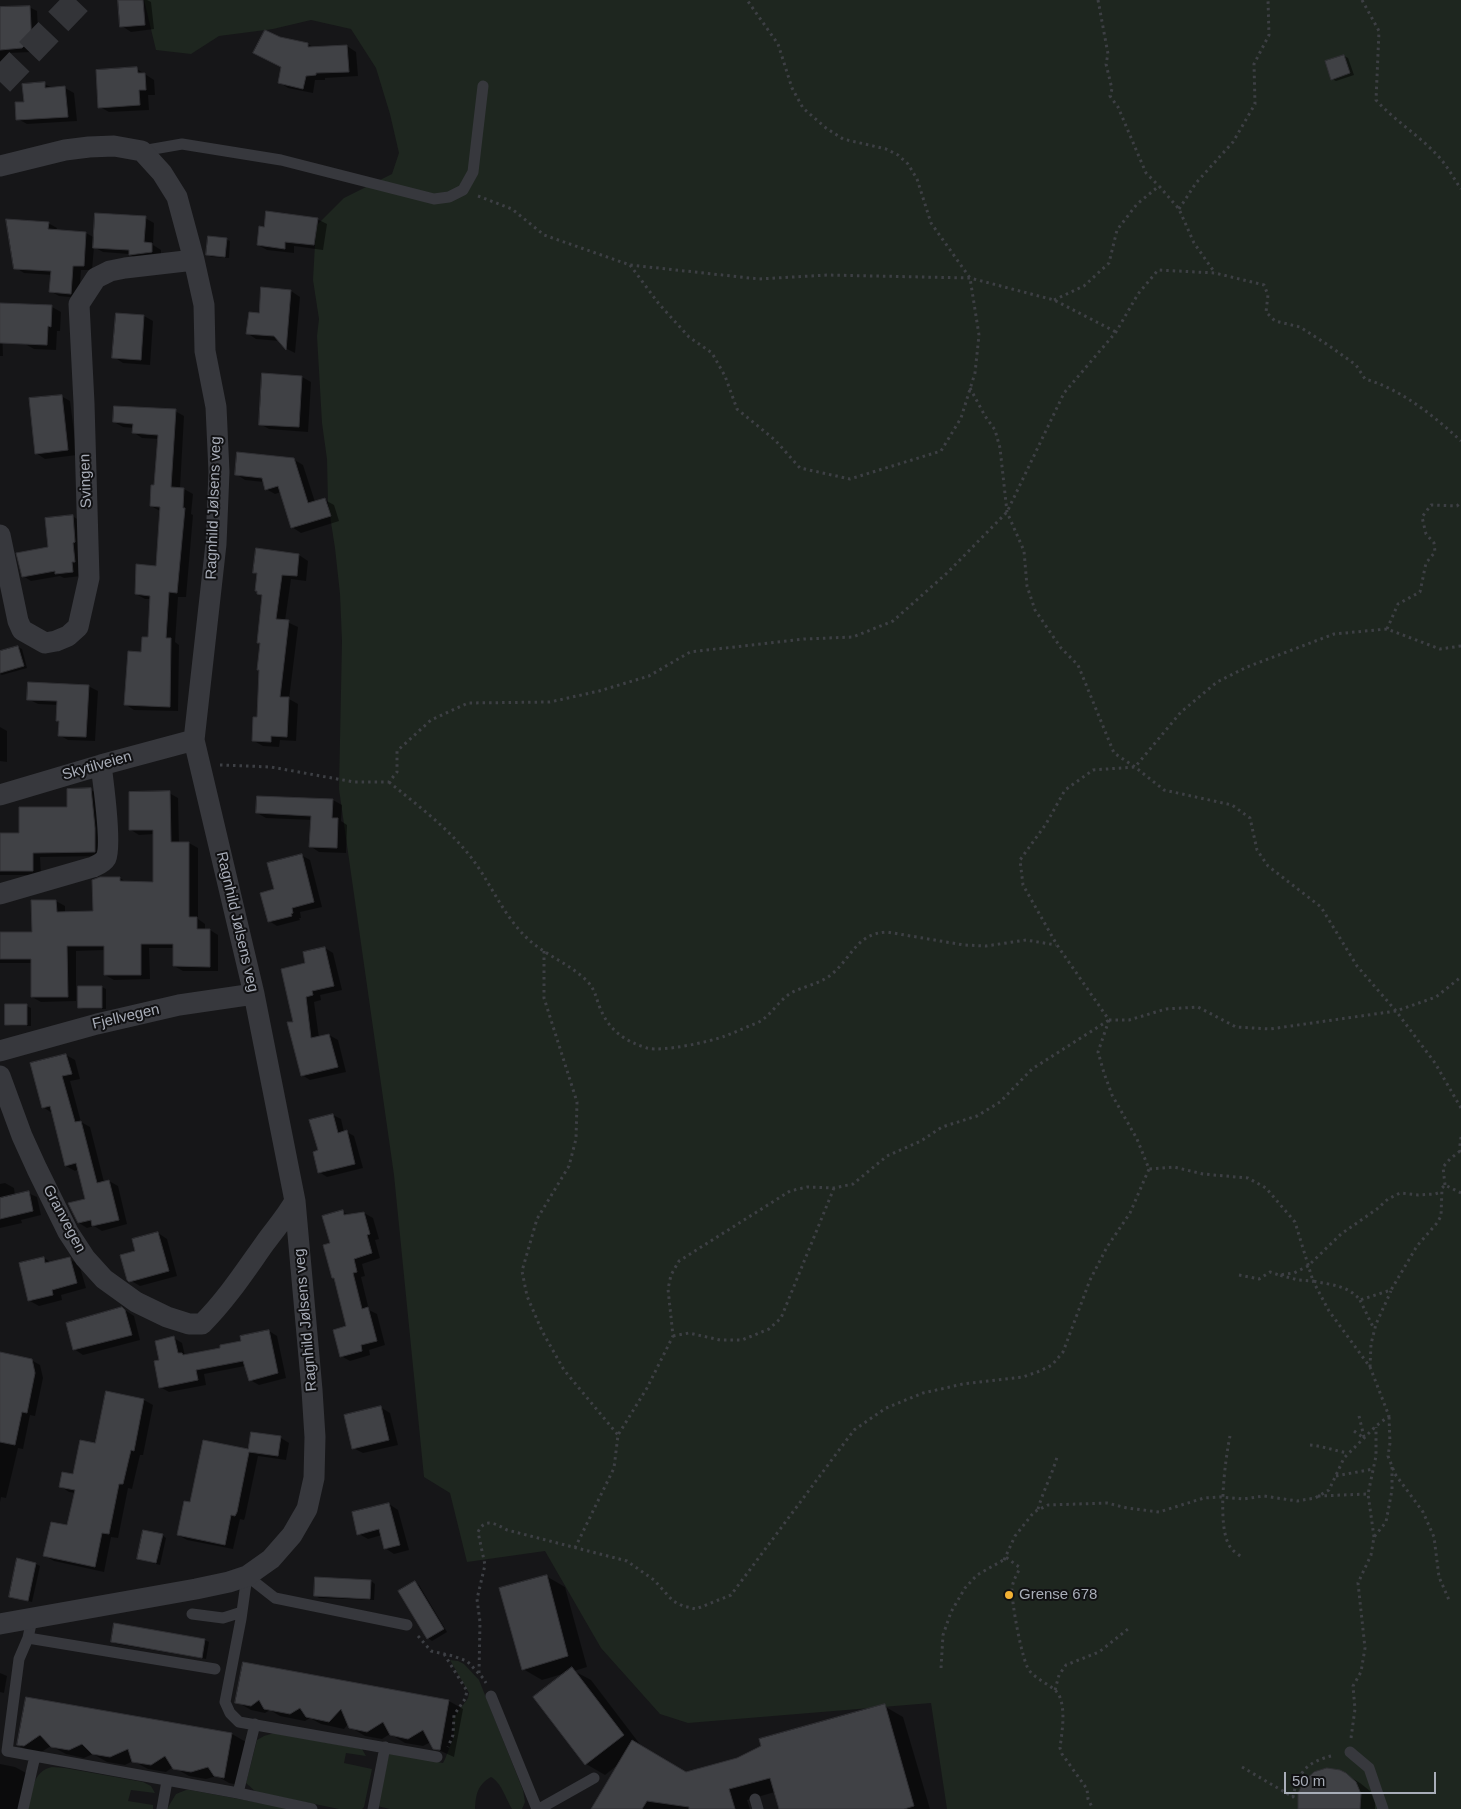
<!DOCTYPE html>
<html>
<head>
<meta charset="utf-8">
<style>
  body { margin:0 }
  #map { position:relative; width:1461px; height:1809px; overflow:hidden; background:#161618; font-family:Arial,sans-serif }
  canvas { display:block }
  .scale { position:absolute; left:1284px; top:1772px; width:152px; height:22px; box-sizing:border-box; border:2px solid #a8adb8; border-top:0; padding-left:6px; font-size:15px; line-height:18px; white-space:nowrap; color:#a8adb8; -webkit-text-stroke:4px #111113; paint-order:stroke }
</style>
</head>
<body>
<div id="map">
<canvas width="1461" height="1809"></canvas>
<div class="scale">50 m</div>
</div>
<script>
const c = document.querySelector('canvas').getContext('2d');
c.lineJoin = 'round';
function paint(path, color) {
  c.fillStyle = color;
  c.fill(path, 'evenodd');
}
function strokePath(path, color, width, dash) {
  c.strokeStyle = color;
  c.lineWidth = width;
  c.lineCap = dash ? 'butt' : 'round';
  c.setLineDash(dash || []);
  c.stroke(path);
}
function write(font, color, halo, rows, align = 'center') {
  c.font = font + ' Arial,sans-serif';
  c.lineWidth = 4;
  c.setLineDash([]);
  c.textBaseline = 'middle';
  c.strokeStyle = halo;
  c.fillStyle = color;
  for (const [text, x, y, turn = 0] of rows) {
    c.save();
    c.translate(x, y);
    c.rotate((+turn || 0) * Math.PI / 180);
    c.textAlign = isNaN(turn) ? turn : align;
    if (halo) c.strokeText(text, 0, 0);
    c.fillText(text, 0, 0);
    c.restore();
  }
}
paint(new Path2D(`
  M144 0H1461V1809H947L931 1703 688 1723 660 1714 601 1648 545 1551 467 1562 450 1493 424 1477 394 1175 339 789 342 641 340 594 335 548 328 503 327 459 322 423 317 336 319 319 313 280 316 226 344 198 392 174 399 153 390 114 376 68 351 29 311 20 273 29 219 36 191 54 156 50Z
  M450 1660 458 1661 464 1664 479 1680 523 1790 525 1802 522 1809H512C506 1799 501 1782 491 1777 477 1785 476 1795 475 1809H390L377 1806 389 1754H395L443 1763 445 1759 454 1736 453 1719 468 1698 469 1693Z
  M274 1733 362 1749 366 1756 346 1753 344 1763 372 1769 364 1807 362 1809H339L256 1792 246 1783 257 1740 264 1736Z
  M52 1767 65 1768 143 1782 151 1786 155 1793 131 1790 128 1801 153 1805V1809H28C32 1793 32 1771 52 1767Z
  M186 1790H190L293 1809H167L176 1794Z`), '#1e261f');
paint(new Path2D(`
  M119 0H147L151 2 154 29 131 32 122 26Z
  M29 7 37 11 39 50H32L31 52 8 53 10 74 0 75V9Z
  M279 39 308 44 315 48 347 46 356 52 358 76 325 78V80H315L313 93 288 88 279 82 282 67Z
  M1344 56 1348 58 1354 75 1336 81 1332 79Z
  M137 69 154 80 155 95H148L149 110 109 112 100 107Z
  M44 84 53 88H65L74 93 77 121 27 124 18 119 25 103Z
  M145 218 154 223 153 245 161 250V257L139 260 129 254 103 252 94 247 92 270H81L79 298 59 296 50 291 52 275 24 273 16 268 48 223 57 228 56 231 86 233 95 238Z
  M317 219 327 224 323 250 294 246V253L267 250 258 245Z
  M226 239 230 241 229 258 212 257 207 255Z
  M291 291 300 297 295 353 287 349 280 341 256 339 247 333 260 314Z
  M52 307 61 312 60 331H57L56 350 34 349 25 344Z
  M117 314 144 316 153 321 150 365 123 363 114 357Z
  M0 327 2 328 3 356H0Z
  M302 377 311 382 308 432 269 429 260 424Z
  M61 396 70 401 77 455 45 459 36 453Z
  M175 411 184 416 180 488 184 489 193 494 191 514 193 515 186 597H178L175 642 179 645 178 711 134 710 125 704 142 653 149 639 151 599H145L136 594 157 567 160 511 151 506 156 487 159 439 142 438 133 432 134 428 123 427 114 422Z
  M293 459 303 465 315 502 325 500 334 505 339 521 301 533 292 527 281 492 275 494 266 489 264 482 245 480 236 474Z
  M72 516 81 521V576L64 578 60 576 31 581 23 576 49 548Z
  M257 549 299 555 308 561 306 581 291 579 285 621 298 627 289 699 298 704 296 741 280 740 279 747 263 746 254 741 258 718 260 671 258 670 261 644 258 642 263 597 256 590 258 574 254 572Z
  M18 647 22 649 27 668 2 675 0 674V652Z
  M88 686 98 691 95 741 68 740 59 735 58 705 38 704 28 699Z
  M0 727 7 731V762L0 761Z
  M91 790 99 794 102 856 40 857 41 875H0V835L20 834 68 808Z
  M169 793 178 798 179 843H189L198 848V919L205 924V930H210L218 935V971H183L174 966V948H149L150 979 114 980 105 975V950L76 951V1001L41 1002 32 997V963H0V934H33V902L56 901 65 906V913H94L120 878 126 882 154 884V834L139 835 131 830Z
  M333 800 342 805 341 821 347 825 346 853 319 852 310 846 312 820 266 818 257 813Z
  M301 855 310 860 322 907 300 912 301 918H299L300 920 277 926 269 921 276 890Z
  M325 948 333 953 342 990 320 995 321 1000 314 1002 319 1038 329 1035 338 1040 346 1072 310 1080 302 1075 295 1023Z
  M102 987 106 989V1009H83L79 1007Z
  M7 1006H27L31 1008V1026H11L6 1024Z
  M66 1055 75 1060 80 1079 70 1081 81 1122 90 1127 104 1182 109 1181 118 1186 127 1224 102 1231 94 1226 87 1228 79 1223 87 1200 79 1169 75 1171 66 1166 52 1113 43 1107Z
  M333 1115 341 1119 344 1132H347L354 1136 363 1168 327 1177 319 1172V1151Z
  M5 1183 14 1188 15 1196 28 1193 37 1197 41 1215 21 1220 22 1223 0 1228V1184Z
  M343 1212 349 1215 364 1213 373 1218 379 1239 375 1240 380 1258 362 1264 365 1276 361 1277 369 1310 377 1314 385 1345 369 1350 370 1355 350 1361 341 1356 348 1327 331 1244Z
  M158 1233 167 1239 177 1276 140 1286 128 1279 137 1252Z
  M44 1258 52 1263 69 1259 79 1264 86 1288 61 1295 62 1300 39 1306 30 1301Z
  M122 1308 134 1316 140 1340 83 1355 74 1349Z
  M269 1331 277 1336 286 1378 259 1385 250 1380 245 1366 204 1374 206 1385 169 1392 160 1387V1361L174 1338 182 1343 185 1356 222 1348Z
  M0 1353 31 1360 40 1365 43 1378 35 1416 30 1415 23 1449 18 1448 6 1498 1 1497 0 1502Z
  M107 1392 144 1400 153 1405 143 1455H140L132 1489 128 1488 118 1538 111 1537 104 1572 54 1561 45 1556 68 1527 76 1493 69 1492 60 1486 74 1475 96 1444Z
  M380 1407 390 1413 398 1445 363 1453 353 1448Z
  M281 1438 289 1443 286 1460 258 1456 245 1517 244 1520 240 1519 233 1549 187 1540 178 1535 191 1504 249 1451Z
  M389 1504 398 1510 409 1550 394 1554 385 1548 382 1535 368 1539 359 1534Z
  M162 1535 166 1538 160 1565 138 1559Z
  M36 1564 40 1566 32 1602 10 1596Z
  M546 1576 565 1587 587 1667 574 1671 591 1680 642 1747 686 1773 738 1759 884 1706 903 1717 930 1809H780L775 1792 747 1800 750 1809H592L620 1763 605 1775 586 1764 566 1673 542 1680 523 1669Z
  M371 1581 375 1584 374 1600 319 1598 315 1595Z
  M415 1583 419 1585 447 1632 432 1641 428 1638 400 1592Z
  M205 1640 209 1642 206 1659 116 1644 112 1641Z
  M244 1664 449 1701 463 1709 454 1757 434 1748 431 1742 423 1746 405 1743 390 1734 382 1739 365 1736 350 1727 348 1724 344 1729 321 1724 310 1718 305 1721 280 1716 270 1710 265 1713 251 1710 237 1702Z
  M0 1673 7 1676 4 1693 0 1692Z
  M27 1698 232 1734 246 1742 238 1785 229 1783 217 1776 206 1779 189 1776 173 1767 166 1772 148 1769 133 1761 125 1765 107 1762 93 1754 84 1758 66 1754 51 1746 38 1754 33 1753 18 1745Z
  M0 1764 15 1767 30 1775 24 1809H0Z
  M1345 1774 1360 1783 1370 1791 1375 1803V1809H1300Z`), '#0007');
const building = new Path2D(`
  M118 0H143L145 25 120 27Z
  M30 6 32 46H24L22 48 0 50V7Z
  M265 30 280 37 308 43V47L347 45 349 72 316 73V75L306 76 303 89 278 83 281 67 253 53Z
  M1344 55 1350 73 1331 80 1325 61Z
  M137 67 138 73H145L146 90H139L140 105 98 108 96 70Z
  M45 82V88L65 86 68 117 16 120 15 102H24L22 84Z
  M266 211 318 218 314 245 285 242V249L257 245 259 226 264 227Z
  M95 213 146 216 144 242 152 243V252L129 255V250L93 248Z
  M6 219 49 222 48 229 86 232 84 266H73L71 294 49 292 51 271 14 269Z
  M208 236 227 238 225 257 206 255Z
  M261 287 291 290 286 350 274 336 246 334 249 312 259 313Z
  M0 303 52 305 51 327 48 326 47 345 0 343Z
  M116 313 144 315 141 360 112 358Z
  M262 373 302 376 299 427 259 425Z
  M62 395 68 450 35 454 29 398Z
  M114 406 176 409 171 487 184 488 183 508H185L177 593 169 592 166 638H171L170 707 124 705 128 651 141 652 142 637H148L150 596 135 594 136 564 156 566 160 507 150 506 151 485H154L158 435 132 433 133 424 113 422Z
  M237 452 294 458 308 503 325 498 331 516 291 528 278 486 265 490 262 478 235 475Z
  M73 515 75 542 73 543 75 562H72L73 572 55 574V571L22 577 16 553 48 547 45 518Z
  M256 548 299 554 297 576 282 575 276 619 289 620 280 697H289L287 737 271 736V742L252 741 253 717H257L259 670H257L260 643H257L262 595 257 594V591H255L257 573H253Z
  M18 646 24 666 0 673V651Z
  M28 682 89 685 86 737 58 736 59 721H56L57 701 27 700Z
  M91 788 95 828V852L33 853V871H0V833H19V807H67V789Z
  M170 791 171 842H189V917H197V929H210V967L173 966V944H141V975H104V946H67L68 997H31V959H0V932H32L31 900H56L57 912 93 911 92 880 100 877H120V881L153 882V830H129V792Z
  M257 796 333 799 332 818H338L337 848 309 847 311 816 256 813Z
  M302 854 314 902 292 908 293 913 291 914 292 916 268 922 260 893 274 889 267 863Z
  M325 947 334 986 312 991 313 995 306 997 311 1038 329 1034 338 1067 301 1076 287 1022H293L281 969 305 963 303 952Z
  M78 986H102V1008H78Z
  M5 1004H27V1025H5Z
  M66 1054 72 1074 62 1076 75 1122 81 1121 97 1183 109 1180 119 1220 92 1226 91 1220 78 1223 68 1203 85 1199 76 1163 65 1166 50 1106 42 1108 30 1063Z
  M333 1114 338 1133 347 1130 355 1164 318 1173 313 1152 318 1150 309 1120Z
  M29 1191 33 1211 0 1219V1198Z
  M343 1210 344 1215 364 1212 370 1234 367 1235 372 1253 354 1259 357 1272 353 1273 362 1309 368 1307 377 1341 361 1345 362 1351 340 1357 333 1330 346 1326 334 1278H332L323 1245 330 1243 322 1216Z
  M158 1232 169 1271 129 1282 127 1280 120 1255 135 1251 132 1239Z
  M44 1257 45 1263 70 1257 77 1283 52 1290 53 1295 28 1301 19 1263Z
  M122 1307 125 1310 132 1335 73 1350 66 1323Z
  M269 1330 278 1373 249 1381 243 1361 196 1370 198 1380 159 1388 154 1361 159 1360 155 1341 174 1336 178 1353H182L183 1355 220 1348V1345L241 1341 240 1336Z
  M0 1352 32 1359 35 1373 27 1413 22 1412 15 1445 0 1442Z
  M106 1391 144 1399 134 1451 131 1450 123 1484H119L109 1534 102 1533 95 1567 43 1556 51 1522 67 1525 75 1490 59 1487 62 1472 73 1474 80 1440 95 1443Z
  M381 1406 389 1440 352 1449 344 1415Z
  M251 1432 281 1436 278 1456 249 1452 237 1512 235 1516 231 1515 225 1545 177 1535 184 1501 190 1502 203 1440 248 1449Z
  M389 1503 400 1545 384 1549 379 1529 357 1535 352 1512Z
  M143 1530 163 1534 156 1563 137 1559Z
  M17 1558 36 1563 28 1601 9 1597Z
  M547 1575 568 1656 522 1670 499 1588Z
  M315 1577 371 1580 370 1599 314 1596Z
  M415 1581 444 1629 427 1639 398 1591Z
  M114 1623 205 1639 202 1658 111 1642Z
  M243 1662 449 1700 440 1750 433 1749 423 1730 408 1739 390 1735 383 1722 367 1732 349 1728 341 1709 329 1722 306 1717 300 1708 290 1714 264 1709 259 1700 251 1706 235 1703Z
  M572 1667 624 1735 585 1765 533 1697Z
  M26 1697 232 1733 224 1778 214 1776 208 1767 191 1772 173 1769 165 1756 151 1765 132 1762 128 1749 110 1757 92 1754 82 1744 69 1750 51 1747 40 1735 24 1746 17 1745Z
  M885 1704 914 1806 904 1809H779L770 1778 729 1789 735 1809H689V1807L647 1801 642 1809H591L632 1740 686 1772 737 1758 761 1746 759 1739Z
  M1327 1768 1340 1770 1346 1773 1356 1782 1361 1794 1360 1809H1298V1793L1304 1781 1314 1772Z`);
paint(building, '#404145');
strokePath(building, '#303034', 1);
strokePath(new Path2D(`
  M0 82 79 0`), '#333438', 28, [28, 14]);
strokePath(new Path2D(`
  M1098 0 1108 54 1106 64 1112 89 1110 96 1118 107 1146 173 1159 186
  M1362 0 1379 31 1376 100C1395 121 1420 136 1439 157 1448 167 1454 179 1461 189
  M478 196 512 209 544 235 630 265 759 279 827 275 970 278 1054 300 1116 332
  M1179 209 1196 183 1233 142 1255 104 1254 64 1269 35 1268 0
  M630 265 659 304 689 337 712 353 725 376 737 409 775 440 800 468 850 479 941 451 961 418 975 373 979 335 970 278 931 223 917 179 908 164 898 155 886 149 843 139 826 128 803 108 792 88 778 44 747 0
  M1054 300 1084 286 1109 263 1117 230 1137 204 1159 186 1179 209 1194 243 1215 273
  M970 388 985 416 995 430 1000 448 1007 512 1024 551 1027 586 1035 610 1061 648 1078 665 1114 753 1135 767 1164 790 1232 805 1250 818 1257 850 1268 866 1321 907 1357 966 1396 1011 1435 1063 1461 1108
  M1387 629 1398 604 1420 592 1426 563 1435 552 1434 543 1426 534 1422 517 1431 505 1457 506 1461 502
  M1461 646 1440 649 1387 629 1334 634 1247 667 1217 682 1181 712 1135 767 1093 770 1065 790 1046 824 1020 860 1023 885 1057 945 1109 1020H1129L1166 1009 1198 1007 1236 1027 1270 1029 1396 1011 1436 997 1461 977
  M220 765 271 767 354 782H389L397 772V751L431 720 468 703 550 702 599 691 649 676 690 652 804 639 853 637 893 621 947 573 1007 512 1064 393 1116 332 1138 294 1158 270 1215 273 1264 285 1268 295 1266 312 1275 321 1300 327 1328 345 1356 365 1365 379C1401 389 1434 416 1461 441
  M389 782C417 805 447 827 470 856 489 880 501 911 523 934 541 954 568 962 587 981 595 989 596 998 600 1008 609 1030 624 1041 647 1048 663 1052 709 1042 725 1036 736 1032 746 1027 757 1023 770 1017 778 1001 791 993 804 986 820 984 832 974 852 957 857 933 887 932L964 945 986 946 1026 940 1056 945
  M544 951V998L577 1102 576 1139 569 1166 537 1219 522 1271 527 1296 542 1331 564 1370 618 1435
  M1109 1020 1098 1052 1104 1073 1112 1095 1137 1139 1149 1169 1174 1167 1203 1174 1248 1178 1266 1188 1295 1222 1313 1281C1331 1285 1348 1285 1360 1300L1391 1290 1417 1246 1437 1223 1441 1216 1442 1188 1445 1185 1461 1193
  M1461 1137 1460 1145 1461 1155
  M1445 1185 1443 1167 1450 1159 1460 1151
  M1239 1275 1259 1279 1270 1272 1279 1275 1294 1273 1308 1266 1341 1234 1377 1209 1388 1199 1400 1193 1418 1195 1435 1194 1441 1192
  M1360 1300 1374 1329
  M673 1336 689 1333 720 1340H742L769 1329 781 1318 834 1188
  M1370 1367 1371 1344 1376 1324 1391 1291
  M1359 1416 1364 1437
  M1389 1417 1390 1443 1388 1456 1395 1474 1423 1512 1434 1537 1439 1577 1449 1600
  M1354 1431 1364 1438
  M1230 1436C1225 1460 1216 1530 1231 1548 1234 1552 1239 1555 1243 1558
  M1310 1445C1323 1446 1335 1451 1348 1453
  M1336 1476 1373 1469
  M1318 1496 1368 1494
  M1038 1509C1043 1491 1052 1475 1057 1457
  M1374 1537 1368 1494 1376 1456V1427
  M575 1548 614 1468 618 1435 647 1388 673 1336 668 1289 671 1275 679 1261 790 1191 807 1187 834 1188 853 1184 887 1156 921 1141 942 1127 977 1116 1000 1102 1032 1069 1109 1020
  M1004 1560 1015 1536 1034 1512 1048 1505 1107 1503 1127 1508 1159 1512 1204 1498 1221 1497 1243 1499 1264 1496 1297 1501 1315 1498 1329 1490 1344 1458 1376 1426 1389 1416 1370 1367 1329 1311 1313 1281 1298 1280 1279 1275
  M418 1636 431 1651 453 1656 467 1661 483 1678 486 1683
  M444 1654 467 1691 465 1699 454 1715 453 1735 448 1747
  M941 1668 943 1635 951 1612 965 1588 977 1575 1007 1558 1019 1567V1570C1016 1576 1013 1581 1012 1588 1011 1600 1022 1661 1029 1670 1036 1680 1054 1686 1059 1695 1066 1711 1062 1731 1060 1748L1062 1754 1087 1789 1088 1799 1093 1809
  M479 1673 480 1622 477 1599 485 1565 478 1532C485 1517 496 1524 507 1530L627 1561 654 1580 673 1601 683 1606 696 1609 731 1595 854 1430 886 1408 923 1393 963 1384 1023 1377 1040 1371 1052 1365 1063 1352 1090 1280 1107 1247 1130 1213 1149 1169
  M1055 1690 1059 1675 1066 1665 1099 1652 1128 1629
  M1351 1738 1355 1709 1353 1686 1361 1672 1365 1648 1358 1583 1371 1555 1374 1537 1386 1522 1392 1490V1467
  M1242 1767 1293 1797C1298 1770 1309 1761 1335 1755`), '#3d3f44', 3, [2.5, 4]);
strokePath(new Path2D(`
  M142 151 182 144 281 160 434 199 449 197 463 190 473 172 483 86
  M247 1576 241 1619 225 1702 230 1713 239 1722 437 1757
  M247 1576 275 1598 407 1625
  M192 1614 223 1618 242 1612
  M32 1619 28 1638 19 1659 7 1751 238 1793 255 1724
  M28 1638 215 1669
  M491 1696 537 1809
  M1350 1752 1369 1768 1383 1809
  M238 1793 312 1809
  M755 1799 758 1809
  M23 1809 35 1756
  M162 1809 167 1781
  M373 1809 385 1747
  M539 1809 594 1778`), '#37383d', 11);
strokePath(new Path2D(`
  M0 166 65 150 89 147 114 146 142 151 162 173 177 197 194 260 204 305 205 351 216 407 219 472 216 544 194 740 254 994 295 1201 312 1390 315 1437 314 1478 307 1509 292 1535 271 1559 247 1576 229 1582 196 1589 0 1624
  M0 535 18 621 22 630 45 643 56 641 68 636 78 627 89 578 84 403 79 304 96 278 110 271 125 268 194 260
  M0 795 101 765 194 740
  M0 894 93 867C97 865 103 863 106 858 112 846 103 780 101 765
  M0 1051 97 1024 179 1005 254 994
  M0 1076 22 1136 37 1169 68 1232 85 1258 104 1279 136 1302 167 1317 189 1324H202C227 1299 245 1271 265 1243 275 1229 286 1217 295 1201`), '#37383d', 21);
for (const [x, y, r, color] of [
  [1009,1595,5,"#f2b134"]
]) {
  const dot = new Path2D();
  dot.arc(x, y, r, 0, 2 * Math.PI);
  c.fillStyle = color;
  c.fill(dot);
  strokePath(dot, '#111113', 2);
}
write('15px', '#a8adb8', '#111113', [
  ["Svingen",86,481,-92],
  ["Ragnhild Jølsens veg",214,508,-88],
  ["Skytilveien",97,766,-16],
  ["Ragnhild Jølsens veg",237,922,77],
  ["Fjellvegen",126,1017,-13],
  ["Granvegen",64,1219,62],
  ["Ragnhild Jølsens veg",306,1320,-95]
]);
write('15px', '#a8adb8', '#111113', [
  ["Grense 678",1019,1595]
], 'left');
</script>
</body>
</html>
